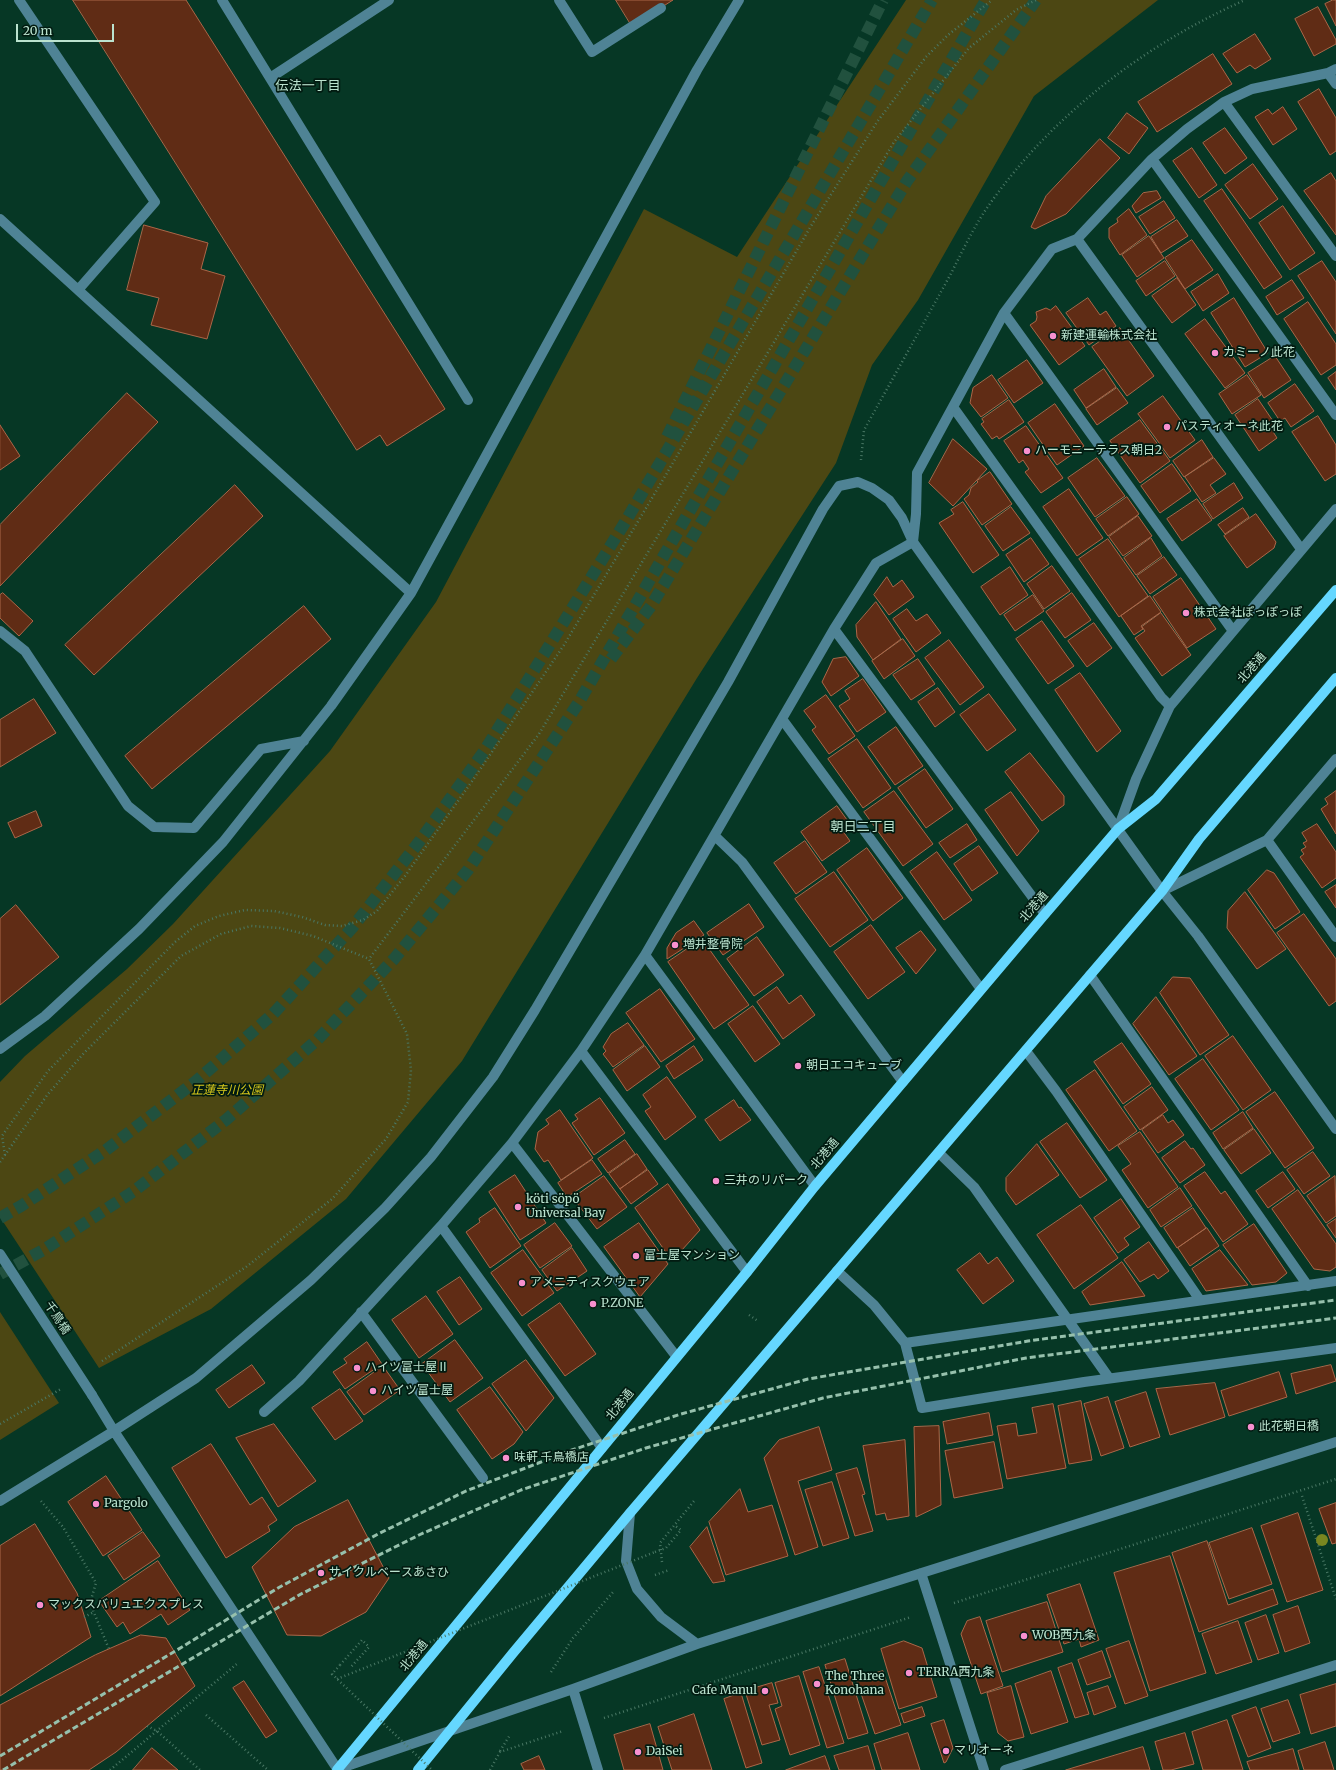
<!DOCTYPE html>
<html>
<head>
<meta charset="utf-8">
<style>
  body { margin:0 }
  #map { position:relative; width:1336px; height:1770px; overflow:hidden; background:#063725; font-family:Merriweather,serif }
  canvas { display:block }
  .scale { position:absolute; left:16px; top:24px; width:98px; height:18px; box-sizing:border-box; border:2px solid #bbe3cf; border-top:0; padding-left:5px; font-size:12px; line-height:14px; white-space:nowrap; color:#bbe3cf; -webkit-text-stroke:3px #021b11; paint-order:stroke }
</style>
</head>
<body>
<div id="map">
<canvas width="1336" height="1770"></canvas>
<div class="scale">20 m</div>
</div>
<script>
const c = document.querySelector('canvas').getContext('2d');
c.lineJoin = 'round';
function paint(path, color) {
  c.fillStyle = color;
  c.fill(path, 'evenodd');
}
function strokePath(path, color, width, dash) {
  c.strokeStyle = color;
  c.lineWidth = width;
  c.lineCap = dash ? 'butt' : 'round';
  c.setLineDash(dash || []);
  c.stroke(path);
}
function write(font, color, halo, rows, align = 'center') {
  c.font = font + ' Merriweather,"Noto Sans JP",serif';
  c.lineWidth = 3.5;
  c.setLineDash([]);
  c.textBaseline = 'middle';
  c.strokeStyle = halo;
  c.fillStyle = color;
  for (const [text, x, y, turn = 0] of rows) {
    c.save();
    c.translate(x, y);
    c.rotate((+turn || 0) * Math.PI / 180);
    c.textAlign = isNaN(turn) ? turn : align;
    if (halo) c.strokeText(text, 0, 0);
    c.fillText(text, 0, 0);
    c.restore();
  }
}
paint(new Path2D(`
  M906 0H1158L1034 96 918 300 872 365 836 463 697 678 462 1061 346 1199 211 1309 99 1368 0 1217V1082L25 1056 127 969 173 924 330 751 436 602 644 209 737 257Z
  M0 1312 59 1403 0 1440Z`), '#4c4713');
const building = new Path2D(`
  M73 0H186L445 409 387 446 380 435 357 450Z
  M616 0H673L632 26Z
  M1333 0H1336V26L1325 4Z
  M1318 7 1336 40V44L1314 56 1295 19Z
  M1255 34 1271 59 1255 69 1250 65 1237 73 1223 54Z
  M1213 54 1232 84 1157 132 1138 102Z
  M1319 89 1336 118V151L1330 155 1298 102Z
  M1283 107 1297 129 1273 145 1255 117 1268 109 1272 114Z
  M1127 113 1148 128 1129 154 1108 138Z
  M1225 128 1247 158 1225 174 1203 143Z
  M1100 139 1120 158 1066 214 1035 229 1031 227 1046 196Z
  M1192 148 1217 185 1199 198 1173 161Z
  M1253 164 1278 199 1250 219 1225 185Z
  M1331 173 1336 181V235L1304 191Z
  M1222 189 1282 277 1264 289 1204 201Z
  M1157 191 1161 198 1136 213 1132 206 1143 193Z
  M1164 201 1175 218 1150 234 1139 217Z
  M1283 206 1315 253 1290 270 1259 223Z
  M1129 209 1147 235 1120 255 1109 238V228L1118 222 1117 219Z
  M1177 220 1188 236 1161 253 1151 237Z
  M144 225 208 243 201 269 225 276 207 339 151 325 159 298 127 290Z
  M1149 236 1164 258 1137 277 1122 255Z
  M1192 240 1213 270 1185 289 1165 258Z
  M1165 261 1175 276 1146 296 1136 281Z
  M1322 261 1336 282V334L1298 276Z
  M1218 274 1229 293 1203 311 1191 292Z
  M1177 278 1196 305 1172 323 1152 296Z
  M1292 280 1304 298 1277 315 1266 297Z
  M1088 298 1100 315 1106 311 1116 326 1089 345 1066 313Z
  M1234 298 1268 353 1245 367 1211 313Z
  M1308 302 1336 344V365L1321 375 1284 319Z
  M1056 306 1085 346 1059 365 1030 325 1036 321 1037 317 1036 312 1046 308 1050 310Z
  M1205 319 1245 373 1225 388 1185 334Z
  M1120 328 1154 376 1127 396 1092 347Z
  M1275 356 1291 380 1264 398 1248 373Z
  M1027 360 1043 383 1014 403 998 380Z
  M1104 369 1116 387 1086 408 1074 390Z
  M1336 372V390L1328 378Z
  M992 375 1008 398 981 417 970 403 973 388Z
  M1247 375 1261 395 1232 414 1219 394Z
  M1295 384 1314 411 1291 427 1285 418 1280 421 1268 403Z
  M1117 388 1128 403 1097 425 1086 409Z
  M127 393 158 422 0 586V525Z
  M1163 396 1195 440 1170 458 1138 414Z
  M1258 399 1275 424 1270 427 1277 438 1259 451 1235 415Z
  M1009 400 1024 422 999 439 997 436 992 439 981 424 984 422 982 419Z
  M1055 404 1084 446 1057 465 1028 423Z
  M1318 416 1336 445V474L1325 481 1292 432Z
  M1140 420 1170 461 1140 483 1110 441Z
  M0 425 20 456 0 470Z
  M1026 426 1063 478 1041 493 1025 472 1029 469 1023 460 1019 463 1004 441Z
  M953 439 987 469 953 506 929 483Z
  M1202 440 1213 457 1184 477 1173 461Z
  M1097 458 1125 496 1095 517 1068 478Z
  M1214 458 1226 474 1210 485 1216 493 1202 502 1185 477Z
  M1172 464 1191 491 1160 513 1141 486Z
  M990 472 1012 504 982 525 964 499 969 495 971 488 978 482 977 481Z
  M1234 483 1243 498 1213 519 1203 504Z
  M235 485 263 516 94 675 65 645Z
  M1069 489 1103 538 1077 556 1043 507Z
  M1127 497 1139 514 1108 536 1096 519Z
  M1197 499 1212 520 1182 541 1167 519Z
  M963 502 999 555 973 573 939 523 954 514 951 510Z
  M1011 507 1030 533 1003 551 985 526Z
  M1243 508 1249 517 1225 534 1218 525Z
  M1256 514 1276 542 1274 548 1247 568 1224 536Z
  M1138 516 1152 536 1123 556 1109 537Z
  M1031 538 1049 564 1024 582 1006 555Z
  M1151 538 1162 556 1136 575 1124 558Z
  M1108 539 1148 596 1119 617 1079 559Z
  M1164 557 1177 575 1150 594 1137 576Z
  M1052 566 1070 591 1044 609 1027 584Z
  M1010 567 1028 595 1000 615 981 587Z
  M887 577 893 587 902 580 914 597 889 615 874 595Z
  M1181 578 1216 629 1187 648 1153 597Z
  M3 593 33 621 19 636 0 618V595Z
  M1072 593 1091 620 1065 638 1046 612Z
  M1033 595 1044 611 1015 631 1004 615Z
  M1150 596 1161 612 1141 626 1143 629 1134 635 1121 616Z
  M876 602 901 639 873 660 857 637 856 625Z
  M304 606 331 639 152 789 125 756Z
  M907 609 916 621 927 614 941 633 916 652 893 619Z
  M1161 613 1191 655 1162 676 1135 638 1145 631 1142 627Z
  M1042 621 1074 666 1048 684 1016 639Z
  M1094 623 1112 648 1087 667 1068 641Z
  M903 639 915 656 884 679 872 661Z
  M949 640 984 687 960 705 925 658Z
  M846 657 859 676 831 696 822 682 833 659Z
  M918 659 935 684 911 700 893 675Z
  M1080 673 1121 731 1097 752 1055 690Z
  M863 679 886 712 857 732 839 706 850 699 845 691Z
  M938 688 955 712 935 727 918 702Z
  M989 694 1016 730 987 751 960 715Z
  M826 695 855 736 829 754 812 730 816 727 804 711Z
  M34 699 56 733 0 767V720Z
  M896 727 923 766 895 785 868 747Z
  M857 739 891 788 863 808 828 759Z
  M1030 753 1064 796V805L1042 821 1005 772Z
  M925 769 953 809 926 828 898 788Z
  M894 791 933 844 903 866 864 812Z
  M1336 791V834L1321 809 1328 804 1325 799Z
  M1011 792 1039 831 1017 856 985 810Z
  M837 806 850 824 842 830 850 841 822 861 801 832Z
  M36 811 42 826 15 838 8 823Z
  M967 824 977 840 950 858 939 843Z
  M1317 824 1336 852V878L1322 888 1300 857 1304 854 1301 850 1306 847 1303 843 1307 841 1302 833Z
  M805 841 827 872 796 894 774 863Z
  M979 846 998 873 972 891 954 864Z
  M867 848 903 898 873 921 837 870Z
  M937 852 972 900 944 920 910 872Z
  M1267 870 1274 873 1300 912 1275 929 1248 890Z
  M834 872 868 920 830 947 795 899Z
  M1336 885V908L1325 892Z
  M1245 892 1286 949 1257 969 1227 928 1228 911Z
  M749 904 764 927 723 955 707 933Z
  M16 905 59 957 0 1005V919Z
  M1304 914 1336 959V1001L1329 1006 1277 933Z
  M694 921 704 935 667 959V948L676 933Z
  M871 925 905 972 868 999 834 952Z
  M921 931 936 950 916 974 896 948Z
  M757 937 784 975 754 996 727 959Z
  M702 939 749 1005 714 1029 668 962Z
  M1173 977 1190 978 1229 1035 1200 1055 1160 993Z
  M777 987 789 1004 801 995 815 1015 783 1039 757 1002Z
  M660 989 695 1039 661 1062 626 1013Z
  M1156 997 1197 1056 1169 1075 1133 1024Z
  M753 1006 780 1044 755 1062 728 1024Z
  M628 1023 644 1045 613 1067 603 1054 606 1051 603 1047 611 1034Z
  M1233 1036 1271 1090 1243 1110 1205 1056Z
  M1122 1043 1151 1084 1123 1104 1094 1062Z
  M645 1046 660 1067 627 1091 613 1070Z
  M694 1046 703 1060 674 1079 666 1066Z
  M1203 1059 1239 1110 1211 1130 1175 1079Z
  M1095 1070 1137 1131 1109 1151 1066 1090Z
  M667 1077 696 1117 665 1140 645 1111 651 1107 643 1095Z
  M1152 1087 1168 1110 1140 1130 1124 1107Z
  M1275 1092 1314 1148 1285 1168 1246 1112Z
  M600 1098 625 1133 594 1155 572 1123 578 1119 575 1115Z
  M734 1100 739 1108 741 1107 751 1120 720 1141 705 1120Z
  M560 1110 593 1158 561 1180 548 1160 544 1162 535 1149 538 1132 549 1124 546 1120Z
  M1243 1112 1253 1128 1223 1149 1213 1133Z
  M1163 1115 1168 1123 1173 1120 1184 1135 1158 1153 1142 1130Z
  M1067 1123 1107 1180 1080 1198 1040 1142Z
  M1254 1129 1271 1153 1241 1174 1224 1150Z
  M1140 1132 1178 1187 1148 1208 1122 1170 1131 1164 1118 1146Z
  M625 1140 635 1154 608 1173 598 1159Z
  M1185 1141 1191 1149 1193 1148 1205 1165 1180 1183 1162 1158Z
  M1037 1144 1059 1175 1016 1205 1006 1191V1178Z
  M1313 1152 1330 1176 1304 1194 1287 1170Z
  M637 1154 647 1169 620 1189 609 1174Z
  M592 1160 602 1174 567 1197 558 1183Z
  M648 1170 658 1184 631 1204 620 1189Z
  M1205 1172 1221 1194 1225 1191 1248 1224 1223 1242 1184 1186Z
  M1283 1172 1295 1189 1268 1208 1256 1191Z
  M515 1175 546 1223 520 1240 489 1192Z
  M604 1176 627 1207 597 1229 573 1198Z
  M1335 1176 1336 1216 1326 1223 1307 1196Z
  M668 1184 700 1230 672 1261 635 1208Z
  M1180 1188 1192 1206 1161 1227 1150 1210Z
  M1298 1190 1336 1244V1267L1330 1271 1314 1269 1272 1209Z
  M1121 1199 1140 1227 1124 1238 1129 1245 1118 1253 1094 1218Z
  M1081 1205 1118 1258 1074 1289 1037 1235Z
  M495 1208 521 1246 490 1268 466 1232 480 1222 479 1219Z
  M1193 1208 1206 1228 1177 1248 1164 1228Z
  M1336 1219V1238L1327 1225Z
  M555 1223 572 1246 540 1268 524 1245Z
  M639 1223 668 1264 640 1297 604 1247Z
  M1254 1224 1287 1273 1276 1282 1252 1285 1223 1245Z
  M1207 1228 1219 1246 1190 1266 1178 1248Z
  M1149 1242 1169 1271 1158 1279 1154 1274 1140 1282 1124 1260Z
  M572 1248 587 1271 557 1291 542 1270Z
  M523 1250 554 1293 522 1316 491 1273Z
  M1220 1250 1248 1285 1206 1291 1192 1269Z
  M980 1253 988 1264 997 1257 1014 1281 983 1304 957 1270Z
  M1122 1262 1145 1296 1090 1305 1082 1292Z
  M460 1277 482 1309 459 1325 437 1292Z
  M426 1296 453 1334 419 1358 392 1320Z
  M560 1303 596 1354 565 1376 528 1325Z
  M455 1340 483 1378 450 1402 422 1364Z
  M367 1342 382 1364 345 1389 333 1372 347 1363 344 1359Z
  M526 1360 554 1398 526 1431 492 1384Z
  M252 1365 265 1383 229 1408 216 1390Z
  M1331 1365 1336 1381 1296 1394 1291 1374Z
  M383 1366 400 1390 364 1415 347 1392Z
  M1279 1372 1287 1397 1229 1416 1221 1391Z
  M1215 1383 1225 1417 1170 1435 1156 1389Z
  M490 1387 523 1432 514 1444 492 1459 457 1410Z
  M340 1389 363 1421 335 1440 312 1408Z
  M1146 1392 1160 1437 1130 1447 1115 1402Z
  M1108 1397 1124 1448 1101 1456 1084 1404Z
  M1081 1401 1092 1460 1069 1464 1058 1406Z
  M1053 1404 1066 1468 1007 1479 997 1426 1016 1423 1018 1436 1037 1433 1032 1408Z
  M989 1413 993 1435 947 1444 943 1422Z
  M274 1424 316 1481 278 1507 236 1438Z
  M939 1426 941 1505 916 1517 914 1427Z
  M819 1427 832 1470 798 1481 818 1547 795 1555 764 1458 779 1440Z
  M905 1440 909 1516 887 1520 885 1513 876 1515 863 1446Z
  M994 1442 1003 1488 954 1498 945 1451Z
  M211 1444 250 1505 262 1497 277 1520 268 1526 270 1531 226 1558 172 1468Z
  M857 1468 865 1494 862 1495 873 1531 855 1536 836 1474Z
  M106 1476 142 1530 103 1556 68 1502Z
  M832 1482 849 1538 823 1546 805 1490Z
  M740 1489 748 1512 772 1505 788 1556 726 1575 709 1522Z
  M348 1500 389 1578 366 1612 321 1636 287 1635 252 1567 294 1527Z
  M1336 1503V1543L1332 1544 1319 1509Z
  M1298 1513 1323 1590 1287 1602 1261 1526Z
  M35 1524 77 1593 91 1637 0 1696V1546Z
  M707 1527 725 1581 713 1583 690 1547Z
  M1252 1528 1272 1584 1229 1599 1209 1543Z
  M143 1532 160 1556 124 1580 108 1556Z
  M1207 1541 1228 1605 1273 1589 1278 1604 1199 1632 1172 1553Z
  M1170 1556 1206 1673 1150 1691 1114 1573Z
  M158 1561 190 1610 168 1625 161 1614 130 1634 123 1622 117 1627 99 1601Z
  M1080 1584 1099 1640 1081 1647 1079 1639 1064 1644 1047 1595Z
  M1047 1602 1063 1652 1002 1672 986 1621Z
  M1298 1606 1310 1643 1285 1652 1273 1615Z
  M1266 1615 1279 1653 1258 1660 1245 1623Z
  M980 1617 1003 1686 981 1694 961 1634 967 1621Z
  M1238 1621 1252 1662 1216 1674 1202 1634Z
  M141 1635 166 1638 195 1686 116 1752 89 1770H0V1705L95 1655Z
  M904 1641 922 1648 937 1697 899 1709 881 1649Z
  M1129 1641 1148 1696 1125 1704 1106 1649Z
  M1102 1651 1111 1677 1087 1685 1078 1660Z
  M845 1659 868 1733 848 1739 825 1665Z
  M1072 1663 1089 1714 1075 1718 1058 1668Z
  M819 1667 844 1743 827 1748 803 1672Z
  M883 1671 901 1725 875 1734 856 1679Z
  M1051 1671 1068 1722 1031 1734 1015 1684Z
  M799 1676 820 1745 790 1755 775 1709 782 1706 775 1683Z
  M244 1681 277 1731 266 1738 233 1688Z
  M772 1683 778 1703 769 1705 780 1740 762 1745 745 1691Z
  M1336 1684V1726L1311 1734 1300 1695Z
  M1011 1686 1024 1737 1008 1741 998 1733 987 1693Z
  M1108 1686 1116 1707 1094 1715 1087 1693Z
  M741 1693 762 1763 746 1768 724 1699Z
  M1288 1700 1300 1733 1273 1742 1261 1709Z
  M922 1707 925 1716 904 1723 901 1714Z
  M1256 1707 1271 1748 1248 1757 1232 1716Z
  M694 1714 712 1770H672L658 1727Z
  M944 1720 953 1748 946 1762 944 1763 931 1724Z
  M1227 1720 1243 1770H1203L1192 1732Z
  M650 1724 663 1770H624L614 1735Z
  M908 1733 920 1770H882L874 1744Z
  M1185 1733 1194 1764 1171 1770H1163L1155 1742Z
  M1325 1742 1334 1770H1304L1298 1751Z
  M868 1746 875 1770H839L834 1756Z
  M1143 1747 1150 1770H1066Z
  M152 1748 178 1770H133Z
  M1293 1749 1299 1770H1250L1247 1762Z
  M539 1756 545 1770H524L521 1764Z
  M825 1756 830 1770H786Z`);
paint(building, '#602c15');
strokePath(building, '#ab6648', 1);
strokePath(new Path2D(`
  M667 437 883 0
  M611 659 651 606 907 181 1036 0
  M0 1218 21 1206 106 1150 195 1082 273 1014 352 928 419 842 485 750 624 524 932 0
  M0 1274 45 1249 134 1191 227 1119 317 1040 394 959 468 870 579 702 986 0`), '#21513e', 12, [12, 6]);
strokePath(new Path2D(`
  M861 460 864 430C892 380 920 330 948 279 961 255 972 229 989 205 1053 114 1144 45 1245 0
  M5 1155 2 1136 48 1071 175 942 195 926 219 916 245 910 274 911 302 917 325 925 342 926 363 920 377 911 405 876 475 777 564 645 667 473 811 226 877 122 926 57 948 35 992 0
  M0 1162 48 1094 84 1053 181 956 221 934 251 926 280 928 313 936 369 959
  M749 1315 758 1321
  M102 1361 246 1267 332 1199 386 1139 408 1102 411 1070 407 1034 369 959 539 734 894 142 969 48 1016 10 1036 0
  M0 1424 61 1389
  M1302 1496 1336 1599
  M41 1501 63 1527 96 1583 90 1603 109 1649
  M655 1552 666 1548 681 1530 674 1525
  M662 1562 660 1543 694 1501
  M655 1575 669 1570
  M954 1603 1336 1479
  M84 1617 94 1612
  M340 1665 362 1640 369 1647 350 1668
  M551 1672 573 1638 614 1591
  M206 1715 268 1770
  M604 1718 911 1617
  M147 1726 157 1731 200 1770
  M500 1751 510 1735
  M110 1770 238 1663
  M490 1770 500 1752 563 1731`), '#4a7865', 2.5, [1, 3]);
strokePath(new Path2D(`
  M19 0 155 202 78 290
  M222 0 468 400
  M559 0 592 52 661 8
  M1328 73 1336 84
  M270 78 389 0
  M1224 102 1336 256
  M1152 159 1336 415
  M0 219 411 593
  M1077 239 1301 549
  M1004 313 1233 631
  M953 407 1161 697 1170 706
  M834 629 1045 914
  M0 631 25 651 128 806 154 827 194 828 261 749 304 741
  M782 719 981 989
  M1118 829 1136 779 1170 706 1336 509
  M715 836 742 862 903 1082
  M1267 840 1336 937
  M1162 891 1267 840 1336 759
  M645 955 815 1186
  M1090 975 1308 1286
  M0 1049 45 1016 139 929 223 842 331 706 411 593 697 70 739 0
  M581 1051 747 1272
  M1026 1051 1056 1091 1200 1300
  M512 1143 676 1356
  M939 1153 974 1187 1109 1378
  M441 1226 602 1448
  M837 1271 874 1305 905 1343 922 1408 1084 1382 1336 1348
  M361 1312 483 1478
  M905 1343 1336 1281
  M92 1395 114 1431 338 1770
  M264 1412 299 1381 441 1226 512 1143 581 1051 645 955 834 629 876 563 913 542 916 514 917 473 1004 313 1052 249 1077 239 1152 159 1187 129 1224 102 1252 89 1328 73 1336 69
  M0 1501 114 1431 196 1378 311 1280 385 1208 431 1157 493 1077 535 1010 728 682 823 509 839 486 858 482 872 488 889 500 902 518 913 542 1073 767 1162 891 1198 936 1336 1129
  M630 1513 626 1561 637 1589 661 1617 697 1644
  M921 1573 984 1770
  M573 1689 598 1770
  M338 1769 573 1689 697 1644 1336 1442
  M1005 1770 1336 1665`), '#4f8395', 10);
strokePath(new Path2D(`
  M337 1770 747 1272 815 1186 1045 914 1118 829 1156 799 1336 590
  M418 1770 513 1653 630 1513 1162 891 1199 839 1336 678`), '#65d7ff', 10);
strokePath(new Path2D(`
  M0 1756 182 1647 278 1588 378 1534 466 1491 572 1450 681 1414 808 1379 1028 1341 1336 1300
  M3 1770 301 1594 419 1535 521 1490 646 1448 823 1398 1026 1358 1336 1318`), '#96c0ac', 3, [6, 3]);
strokePath(new Path2D(`
  M340 1665 332 1674 432 1770
  M337 1679 655 1552`), '#4a7865', 2.5, [1, 3]);
strokePath(new Path2D(`
  M0 1254 92 1395`), '#4f8395', 10);
c.fillStyle = '#798620';
for (const [x, y] of [
  [1322,1540]
]) {
  c.beginPath();
  c.arc(x, y, 6, 0, 2 * Math.PI);
  c.fill();
}
for (const [x, y, r, color] of [
  [1053,336,4,"#f790cf"],
  [1215,353,4,"#f790cf"],
  [1167,427,4,"#f790cf"],
  [1027,451,4,"#f790cf"],
  [1186,613,4,"#f790cf"],
  [675,945,4,"#f790cf"],
  [798,1066,4,"#f790cf"],
  [716,1181,4,"#f790cf"],
  [518,1207,4,"#f790cf"],
  [636,1256,4,"#f790cf"],
  [522,1283,4,"#f790cf"],
  [593,1304,4,"#f790cf"],
  [357,1368,4,"#f790cf"],
  [373,1391,4,"#f790cf"],
  [1251,1427,4,"#f790cf"],
  [506,1458,4,"#f790cf"],
  [96,1504,4,"#f790cf"],
  [321,1573,4,"#f790cf"],
  [40,1605,4,"#f790cf"],
  [1024,1636,4,"#f790cf"],
  [909,1673,4,"#f790cf"],
  [817,1684,4,"#f790cf"],
  [765,1691,4,"#f790cf"],
  [946,1751,4,"#f790cf"],
  [638,1752,4,"#f790cf"]
]) {
  const dot = new Path2D();
  dot.arc(x, y, r, 0, 2 * Math.PI);
  c.fillStyle = color;
  c.fill(dot);
  strokePath(dot, '#021b11', 1.5);
}
write('12px', '#bbe3cf', '#021b11', [
  ["新建運輸株式会社",1061,336],
  ["カミーノ此花",1223,353],
  ["パスティオーネ此花",1175,427],
  ["ハーモニーテラス朝日2",1035,451],
  ["株式会社ぽっぽっぽ",1194,613],
  ["増井整骨院",683,945],
  ["朝日エコキューブ",806,1066],
  ["三井のリパーク",724,1181],
  ["köti söpö",526,1200],
  ["Universal Bay",526,1214],
  ["富士屋マンション",644,1256],
  ["アメニティスクウェア",530,1283],
  ["P.ZONE",601,1304],
  ["ハイツ富士屋Ⅱ",365,1368],
  ["ハイツ富士屋",381,1391],
  ["此花朝日橋",1259,1427],
  ["味軒 千鳥橋店",514,1458],
  ["Pargolo",104,1504],
  ["サイクルベースあさひ",329,1573],
  ["マックスバリュエクスプレス",48,1605],
  ["WOB西九条",1032,1636],
  ["TERRA西九条",917,1673],
  ["The Three",825,1677],
  ["Konohana",825,1691],
  ["Cafe Manul",757,1691,"right"],
  ["マリオーネ",954,1751],
  ["DaiSei",646,1752]
], 'left');
write('12px', '#bbe3cf', '#021b11', [
  ["北港通",1252,668,-49],
  ["北港通",1034,907,-49],
  ["北港通",825,1154,-50],
  ["千鳥橋",57,1318,57],
  ["北港通",620,1405,-51],
  ["北港通",414,1656,-51]
]);
write('italic 12px', '#d7c71b', '#021b11', [
  ["正蓮寺川公園",227,1091]
]);
write('13px', '#bbe3cf', '#021b11', [
  ["伝法一丁目",308,86],
  ["朝日二丁目",863,827]
]);
</script>
</body>
</html>
